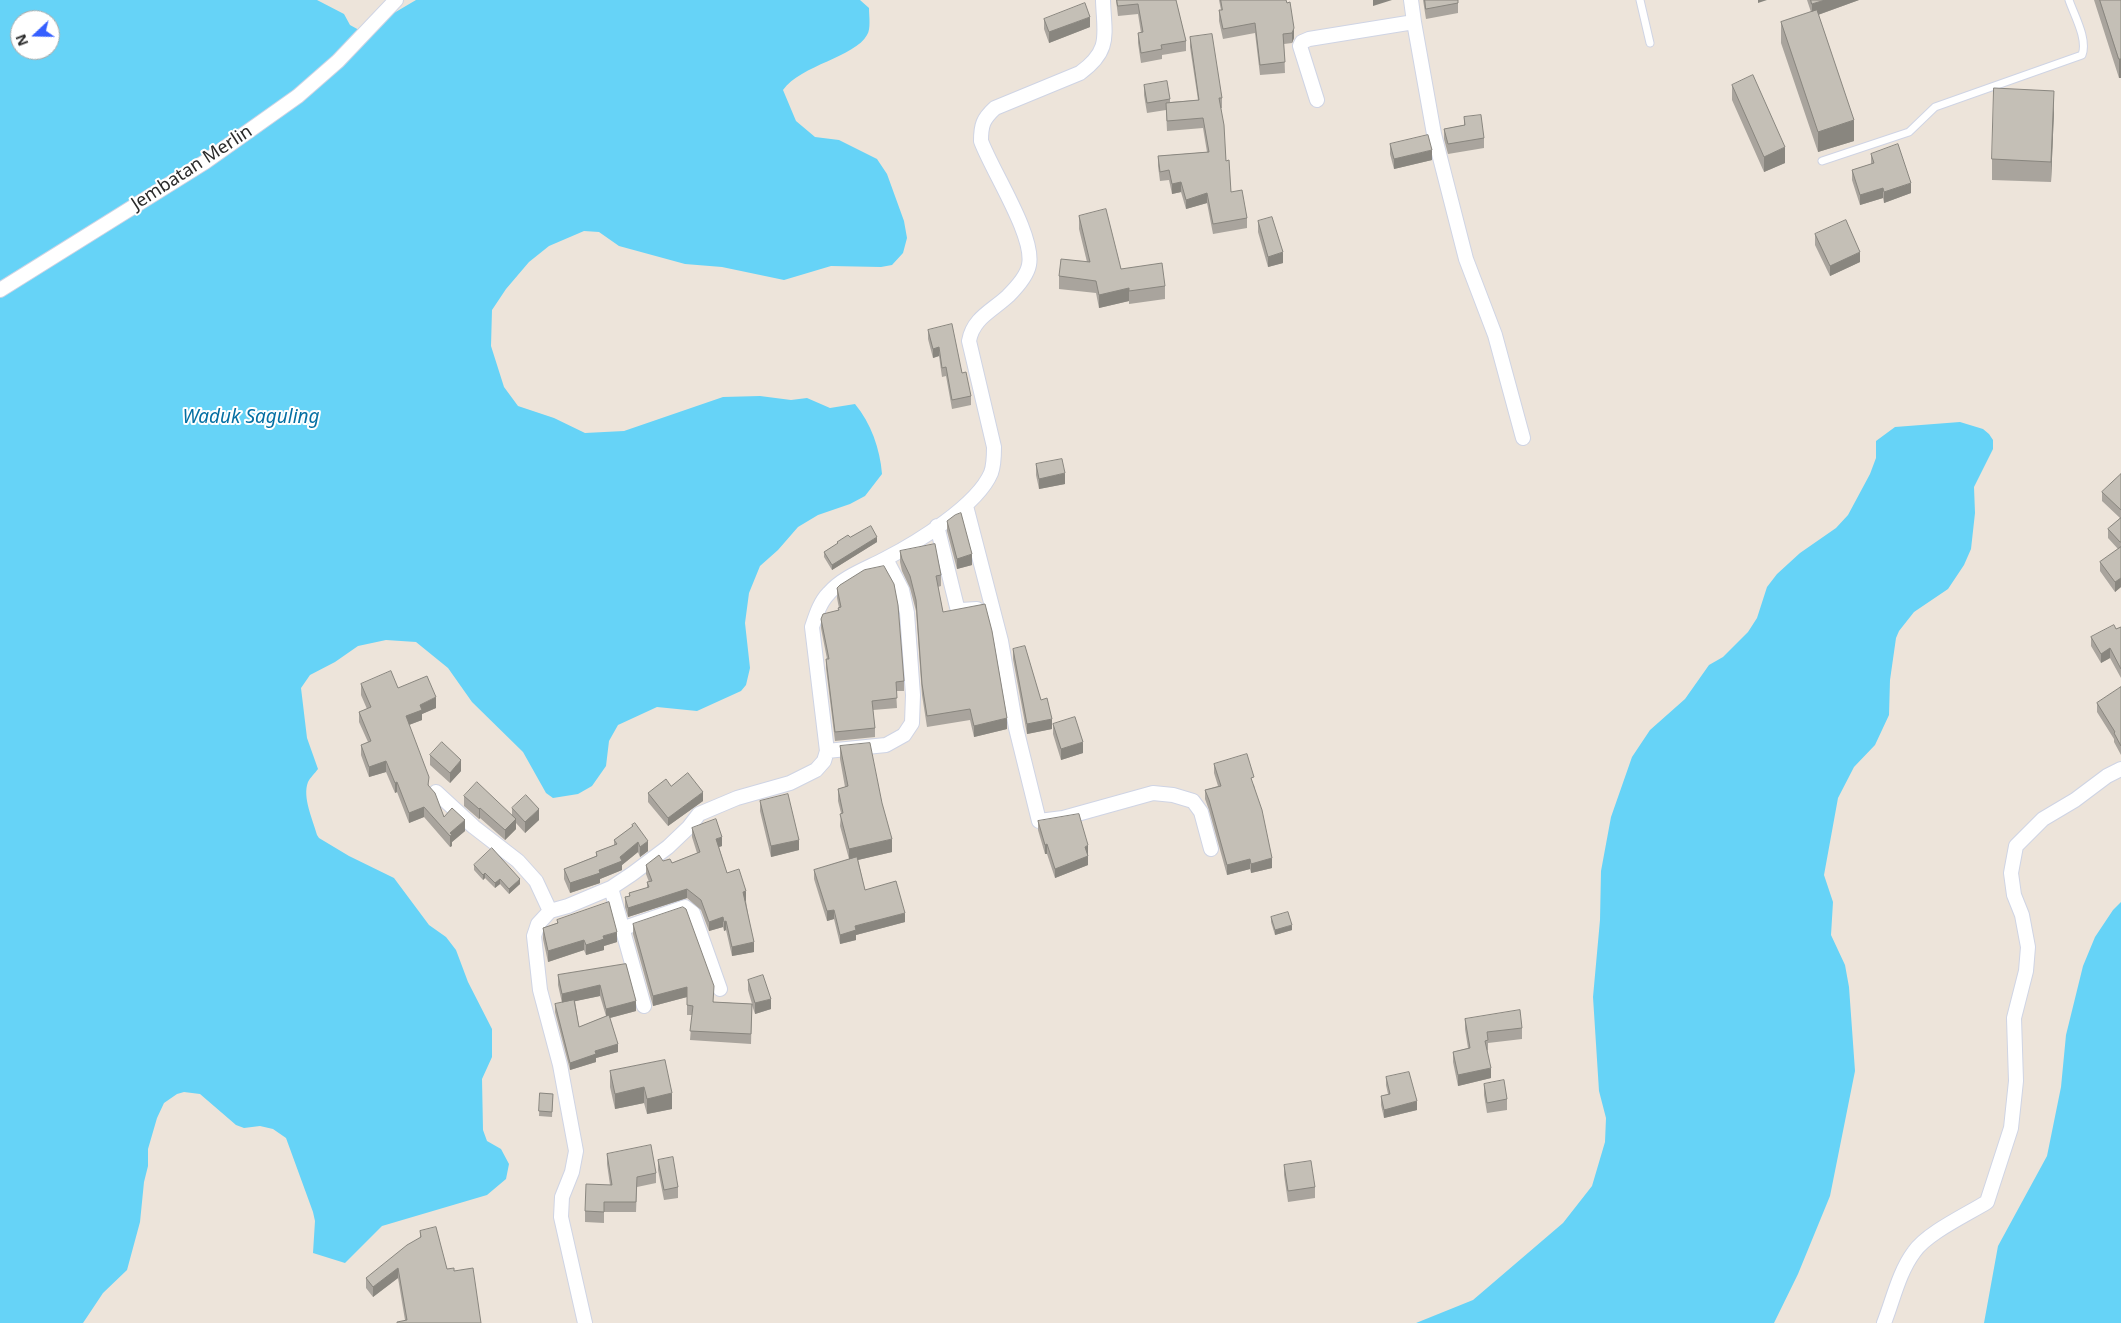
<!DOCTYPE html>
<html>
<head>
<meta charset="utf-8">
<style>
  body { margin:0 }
  #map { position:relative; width:2121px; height:1323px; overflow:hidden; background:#ede4da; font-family:"Noto Sans",sans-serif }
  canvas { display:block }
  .north { position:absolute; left:10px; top:10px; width:50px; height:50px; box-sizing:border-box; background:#fff; border:1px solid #aaa; border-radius:50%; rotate:249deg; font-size:14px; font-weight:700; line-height:20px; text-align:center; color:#2a2a2a }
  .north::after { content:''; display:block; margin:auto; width:18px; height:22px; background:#355fff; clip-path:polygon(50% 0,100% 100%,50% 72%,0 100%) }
</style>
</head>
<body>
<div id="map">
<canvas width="2121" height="1323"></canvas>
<div class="north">N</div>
</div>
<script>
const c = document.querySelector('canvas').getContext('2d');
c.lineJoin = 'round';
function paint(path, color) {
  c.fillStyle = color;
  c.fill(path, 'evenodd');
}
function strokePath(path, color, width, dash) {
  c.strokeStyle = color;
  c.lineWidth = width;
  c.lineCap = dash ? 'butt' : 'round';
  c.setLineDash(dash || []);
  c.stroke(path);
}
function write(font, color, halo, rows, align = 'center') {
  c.font = font + ' "Noto Sans",sans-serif';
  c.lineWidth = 4;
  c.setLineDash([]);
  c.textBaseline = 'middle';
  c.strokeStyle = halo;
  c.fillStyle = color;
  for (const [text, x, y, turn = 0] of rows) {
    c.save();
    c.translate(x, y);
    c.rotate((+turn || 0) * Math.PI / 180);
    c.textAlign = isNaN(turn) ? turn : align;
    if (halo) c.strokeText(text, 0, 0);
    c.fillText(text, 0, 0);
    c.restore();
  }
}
paint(new Path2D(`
  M0 0H317L344 14 350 25 359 30H375L394 13 416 0H860L869 8C869 16 871 29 867 35 855 57 801 65 783 90L796 121 815 137 839 140 877 159 887 174 904 221 907 238 903 253 892 265 881 267 831 266 784 280 722 267 685 264 619 246 599 232 584 231 549 246 529 262 506 289 492 310 491 346 504 387 518 406 554 418 585 433 624 431 723 397 760 396 791 400 807 398 830 408 855 404C871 423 880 449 882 474L865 496 850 504 818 515 798 527 778 550 760 566 749 593 745 623 750 668 746 685 741 691 697 711 657 707 618 725 609 741 606 766 592 786 578 794 553 798 546 793 523 752 472 702 448 668 416 642 386 640 358 646 335 662 310 675 301 688 307 738 318 769C315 773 310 778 308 782 302 797 313 820 317 835L319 838 349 856 394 878 429 925 446 937 456 950 468 982 492 1029V1057L482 1079 483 1130 487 1141 501 1149 509 1164 506 1179 487 1195 382 1226 345 1263 313 1253 315 1221 313 1212 286 1138 273 1129 260 1126 244 1128 236 1125 200 1094 184 1092 177 1094 164 1103 157 1118 148 1149V1166L144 1182 140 1222 127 1270 103 1293 83 1323H0ZM20 20H50V50H20Z
  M1960 422 1983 429 1989 434 1993 440V449L1974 487 1975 513 1971 549 1964 565 1948 589 1914 612 1899 631 1896 638 1890 680 1889 715 1875 745 1854 767 1838 798 1824 875 1833 902 1831 935 1845 965 1849 987 1855 1071 1830 1196 1798 1274 1774 1323H1416L1473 1300 1563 1223 1592 1186 1605 1142 1606 1118 1599 1091 1593 997 1600 920 1601 871 1611 817 1632 757 1650 730 1685 699 1709 665 1723 657 1748 632 1757 618 1767 587 1777 574 1800 553 1836 528 1848 515 1870 474 1876 458V441L1895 427Z
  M2121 902V1323H1984L1998 1246 2047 1156 2061 1087 2066 1035 2083 966 2095 937 2113 910Z`), '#66d3f7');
const lane = new Path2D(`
  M1640 0 1650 43
  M1822 161 1909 132 1935 107 2082 55C2088 39 2074 15 2069 0`);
const street = new Path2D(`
  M1414 22 1434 134 1466 259 1495 335 1523 438
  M1317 100 1300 46 1302 42 1309 39 1414 22 1411 0
  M0 290 205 162 298 96 338 61 396 0
  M966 506 1001 641 1016 728 1039 821 1063 818 1153 793 1173 795 1193 801 1201 812 1211 849
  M937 526 957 607 961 610 977 609
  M827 751 886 745 904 735 912 723 913 695 907 613 902 590 886 559
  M436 792 474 827 518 861 536 881 550 911
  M611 888 644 1006
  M624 928 685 907 693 913 720 989
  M585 1323 561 1217 562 1197 572 1172 576 1151 560 1065 540 990 534 936 538 924 550 911 568 906 611 888 632 874 668 847 689 827 699 814 737 798 790 783 816 770 824 761 827 751 812 627C816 615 820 602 829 593 843 577 866 569 885 559 916 543 977 506 991 473 994 465 994 456 994 447L969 341C973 318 992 311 1008 296 1016 288 1027 276 1029 265 1035 236 992 171 981 141 981 125 983 119 995 108L1080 73C1112 50 1104 34 1103 0
  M1884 1323C1893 1300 1899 1272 1914 1252 1927 1233 1966 1215 1987 1202L2011 1128 2016 1081 2014 1018 2026 971 2028 947 2022 915 2014 895 2011 873 2016 846 2043 819 2075 800 2107 776 2121 769`);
strokePath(lane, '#cfd4e4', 9);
strokePath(street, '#cfd4e4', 16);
strokePath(lane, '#fff', 7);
strokePath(street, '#fff', 14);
paint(new Path2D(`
  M1116 0H1176L1186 41V51L1162 55V59L1141 63 1138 43V33H1141L1138 14 1118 16Z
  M1219 0H1286L1294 38 1292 43 1284 44 1285 73 1260 75 1255 33 1223 39 1219 21V10H1221Z
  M1423 0H1458V13L1426 19Z
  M1807 0H1859L1818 15 1854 141 1818 152 1781 43V22L1811 12Z
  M2094 0H2121V78H2119Z
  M1044 19 1090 27 1049 43 1044 29Z
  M1190 37 1222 98V108H1221L1226 161 1231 192 1247 218V228L1213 234 1207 203 1186 209 1181 192 1172 194 1169 180 1160 181 1158 166V156L1207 152 1203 128 1167 131 1166 110 1147 113 1144 95V85L1170 99V102L1198 100 1190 47Z
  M1732 85 1785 163 1764 172 1732 100Z
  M2054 111 2051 182 1992 180V159Z
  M1464 117 1484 138V148L1448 154 1444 139V129L1464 125Z
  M1390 144 1432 160 1394 169 1390 154Z
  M1871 154 1911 193 1884 203 1883 198 1860 205 1852 180V170L1871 164Z
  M1079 216 1121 269 1165 286V299L1129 304V301L1099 308 1096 293 1059 289V276L1087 262 1079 229Z
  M1258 221 1283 263 1268 267 1258 232Z
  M1815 234 1860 262 1830 276 1815 245Z
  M928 330 962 373 971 396V405L952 409 946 376 942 377 939 356 933 358 928 339Z
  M1036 464 1065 484 1039 489 1036 475Z
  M2121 474V587L2115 592 2100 571V562L2118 549 2108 538V529L2120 518 2102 501V492Z
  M947 521 972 565 957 569 947 531Z
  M837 542H877L832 570 824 557V552L837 544Z
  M900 551 941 575V586L938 587 943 612 1007 729 974 737 970 720 927 727 922 695 916 611 910 588 902 571 900 562Z
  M837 588 904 681V691H896L897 708 873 710 875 728V737L835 741 826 668V659H827L821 628V619L838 610 839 608 837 598Z
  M2121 627V678L2110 658 2101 663 2091 646V637L2116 629Z
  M1013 649 1041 700 1052 729 1027 734 1013 659Z
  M361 684 398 688 436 708 422 714V720L409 725 429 786 444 817 465 831 452 842V846L450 847 424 817 409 823 397 792 395 793 386 772 369 777 361 755V745L368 742 359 722V712L367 709 361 695Z
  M2121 687V755L2114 742V739L2097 712V703Z
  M1053 724 1083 753 1061 760 1053 734Z
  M840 746 892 852 858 860 865 890 905 922 856 935V940L840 944 834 919 827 921 814 879V870L849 859 840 826 841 813 838 801V789L845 787 840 759Z
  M430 755 461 771 450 783 430 765Z
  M1214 764 1254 785 1272 868 1251 873 1250 869 1227 875 1209 810 1205 799V790L1218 786 1214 773Z
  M671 786 703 801 668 826 648 802V793Z
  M464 796 512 815V808L539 820 525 833 516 823V829L505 840 480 818 479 819 464 806Z
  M760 801 799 850 771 857 760 811Z
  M1038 821 1088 855V865L1055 878 1047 854H1045L1038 830Z
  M632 825 648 851 640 857 638 852 622 865V870L600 879V883L570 893 564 879V869L596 856V852L614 845V840L632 827Z
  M692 828 722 846 719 847 727 873 746 901 754 952 732 956 726 930 724 931 723 927 709 931 701 910 687 898 628 917 625 907V897L629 896V893L647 888V882H649L646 874V865L663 861 672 863 697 853 692 837Z
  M474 865 520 884 509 894 500 884 495 888 485 878 483 880 474 870Z
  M1271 917 1292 930 1275 935 1271 922Z
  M557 920 617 942 604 946V950L586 955 584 950 548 962 543 939V928L557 923Z
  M633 924 714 1002 752 1004 748 990V980L771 1009 755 1014 752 1005 751 1044 690 1040 692 1015H687V997L653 1006 633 934Z
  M626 964 636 1011 610 1018 618 1052 596 1058V1062L570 1070 555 1012V1004L562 1003 558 985V975ZM600 996 606 1016 579 1027 575 1001Z
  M1465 1019 1522 1028V1039L1488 1043V1050L1487 1051 1491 1078 1458 1086 1453 1062V1052L1468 1048 1465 1029Z
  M665 1060 672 1109 647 1114 644 1103 615 1109 610 1087V1071Z
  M1386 1077 1417 1110 1384 1118 1381 1105V1096L1388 1094 1386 1085Z
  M1484 1084 1507 1099V1110L1487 1113 1484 1095Z
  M540 1093 553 1094 552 1117 539 1116Z
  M607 1154 656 1173V1183L637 1187 636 1212H604V1223L585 1222V1211L610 1185 607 1164Z
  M658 1160 678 1187V1198L664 1200 658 1170Z
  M1284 1165 1315 1187V1198L1288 1202 1284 1175Z
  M420 1231 447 1269 454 1271 481 1323 405 1320 398 1278 373 1297 366 1288V1278L420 1238Z`), '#a9a49d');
paint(new Path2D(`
  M1373 0H1392L1373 6Z
  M1758 0H1767L1758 3Z
  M1825 0H1859L1812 17V4Z
  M1090 17V27L1049 43V32Z
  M1294 28V38L1292 43V33Z
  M2119 59H2121V78H2119Z
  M2054 91V111L2051 182V162Z
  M1854 120V141L1818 152V132Z
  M1785 147V163L1764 172V157Z
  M1432 150V160L1394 169V159Z
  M1181 182V192L1172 194V184Z
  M1911 183V193L1884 203V192Z
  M1883 188V198L1860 205V195Z
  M1207 193V203L1186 209V200Z
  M1283 252V263L1268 267V257Z
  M1860 252V262L1830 276V266Z
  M1129 288V301L1099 308V295Z
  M939 347V356L933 358V349Z
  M1065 473V484L1039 489V479Z
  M877 537V542L832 570V565Z
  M972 554V565L957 569V559Z
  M2121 578V587L2115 592V582Z
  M2110 648V658L2101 663V654Z
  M436 697V708L422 714V720L406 726V716L420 705Z
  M1007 718V729L974 737V726Z
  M1052 719V729L1027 734V724Z
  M1083 742V753L1061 760V749Z
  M461 760V771L450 783V773Z
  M386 761V772L369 777V767Z
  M397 782V792L395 793V783Z
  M703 792V801L668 826V818Z
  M424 807V817L409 823V813Z
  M480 808V818L479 819V809Z
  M539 809V820L525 833V822Z
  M516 819V829L505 840V830Z
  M465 820V831L452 842V846L450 847V833Z
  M722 837V846L716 848V839Z
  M892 839V852L849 862V849Z
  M799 840V850L771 857V846Z
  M648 841V851L640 857V847Z
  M638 842V852L622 865V870L600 879V883L570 893V883L599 870 620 857Z
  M1047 844V854H1045V845Z
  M1088 845V855L1085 856V847Z
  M1088 856V865L1055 878V869Z
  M1272 858V868L1251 873V864Z
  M1250 859V869L1227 875V865Z
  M485 873V878L483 880V875Z
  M500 879V884L495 888V883Z
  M520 879V884L509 894V889Z
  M687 889V898L628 917V908Z
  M746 891V901H743V892Z
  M834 910V919L827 921V911Z
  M905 913V922L856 935V940L840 944V935L855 926Z
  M723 917V927L709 931V922Z
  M726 921V930L724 931V922Z
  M1292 925V930L1275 935V930Z
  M617 932V942L604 946V950L586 955V945L603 936Z
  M584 940V950L548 962V951Z
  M754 942V952L732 956V947Z
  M600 985V996L562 1004V994Z
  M687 987V997L653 1006V996Z
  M771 999V1009L755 1014V1003Z
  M636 1001V1011L606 1019V1009Z
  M618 1044V1052L596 1058V1062L570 1070V1063L595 1051Z
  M1491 1068V1078L1458 1086V1075Z
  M644 1087V1103L615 1109V1094Z
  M672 1093V1109L647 1114V1099Z
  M1417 1101V1110L1384 1118V1110Z
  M398 1268V1278L373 1297V1287Z`), '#89867f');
const building = new Path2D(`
  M1117 0H1176L1186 41 1161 45 1162 49 1141 53 1138 33 1143 32 1138 4 1118 6Z
  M1221 0H1286L1287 3 1290 2 1294 28 1292 33 1283 34 1285 62 1260 65 1255 23 1223 29 1219 10H1222Z
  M1425 0H1458V3L1426 9Z
  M1811 0H1825L1812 4Z
  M2100 0H2121V59H2119Z
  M1085 3 1090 17 1049 32 1044 19Z
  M1817 10 1854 120 1818 132 1781 22Z
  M1212 34 1222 98H1219L1224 125 1226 161 1229 160 1231 192 1242 190 1247 218 1213 224 1207 193 1186 200 1181 182 1172 184 1169 170 1160 172 1158 156 1209 152 1203 118 1167 121 1166 103 1199 100 1190 37Z
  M1753 75 1785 147 1764 157 1732 85Z
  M1167 81 1170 99 1147 103 1144 85Z
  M1994 88 2054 91 2051 162 1992 159Z
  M1481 115 1484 138 1448 144 1444 129 1465 125 1464 117Z
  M1428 135 1432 150 1394 159 1390 144Z
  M1898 144 1911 183 1884 192 1883 188 1860 195 1852 170 1874 163 1871 154Z
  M1106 209 1121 269 1162 263 1165 286 1129 291V288L1099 295 1096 281 1059 276 1061 259 1090 262 1079 216Z
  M1272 217 1283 252 1268 257 1258 221Z
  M1846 220 1860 252 1830 266 1815 234Z
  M952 324 962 373 966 372 971 396 952 400 946 367 942 368 939 347 933 349 928 330Z
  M1062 459 1065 473 1039 479 1036 464Z
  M2121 474V510L2102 492Z
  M961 513 972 554 957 559 947 521 955 515Z
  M2121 518V542H2120L2108 529Z
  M871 526 877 537 832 565 824 552 838 543 837 542 848 535 850 537Z
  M935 544 941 575 936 576 943 612 985 604 992 631 1007 718 974 726 970 709 927 716 922 684 916 600 910 576 902 559 900 551Z
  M2121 547V578L2115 582 2100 562Z
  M884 566 894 584 898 605 904 681 896 682 897 698 872 701 875 728 835 732 826 659H829L821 619 823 614 839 610 838 608 841 607 837 588 840 585 864 570Z
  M2114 625 2116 629 2121 627V669L2110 648 2101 654 2091 637Z
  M1025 646 1041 700 1047 698 1052 719 1027 724 1013 649Z
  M391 671 398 688 427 676 436 697 420 705 422 710 406 716 429 777 428 785 435 793 444 817 452 808 465 820 450 833 452 835 450 836 424 807 409 813 397 782 395 783 386 761 369 767 361 745 371 741 359 712 371 707 361 684Z
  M2121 687V746L2114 733 2115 732 2097 703Z
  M1075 717 1083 742 1061 749 1053 724Z
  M442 742 461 760 450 773 430 755Z
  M870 743 882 803 892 839 849 849 840 814 843 813 838 789 848 786 840 746Z
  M1247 754 1254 777 1251 778 1262 810 1272 858 1251 864 1250 859 1227 865 1209 800 1205 790 1221 786 1214 764Z
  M688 773 703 792 668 818 648 793 666 779 671 786Z
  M477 782 516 819 505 830 480 808 479 809 464 796Z
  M788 794 799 840 771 846 760 801Z
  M526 795 539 809 525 822 512 808Z
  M1079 814 1088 845 1085 847 1088 856 1055 869 1047 844 1045 845 1038 821Z
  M716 819 722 837 716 839 727 873 739 869 746 891 743 892 754 942 732 947 726 921 724 922 723 917 709 922 701 900 687 889 628 908 625 897 630 896 629 893 649 887 647 882 652 881 646 865 659 855 663 861 670 859 672 863 700 852 692 828Z
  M635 823 648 841 640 847 638 842 620 857 622 861 599 870 600 873 570 883 564 869 597 856 596 852 617 844 614 840 633 826 632 825Z
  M492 848 520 879 509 889 500 879 495 883 485 873 483 875 474 865Z
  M857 857 865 890 896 881 905 913 855 926 856 930 840 935 834 910 827 911 814 870Z
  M609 902 617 932 603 936 604 939 586 945 584 940 548 951 543 928 558 923 557 920Z
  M683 907 686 909 714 986 713 1002 752 1004 751 1034 690 1031 693 1006 687 1005V987L653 996 633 924Z
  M1288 912 1292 925 1275 930 1271 917Z
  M626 964 636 1001 606 1009 600 985 562 994 558 975Z
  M763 975 771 999 755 1003 748 980Z
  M574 1000 579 1027 609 1015 618 1044 595 1051 596 1054 570 1063 555 1004Z
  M1520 1010 1522 1028 1487 1032 1488 1040 1485 1041 1491 1068 1458 1075 1453 1052 1470 1048 1465 1019Z
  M665 1060 672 1093 647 1099 644 1087 615 1094 610 1071Z
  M1409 1072 1417 1101 1384 1110 1381 1096 1390 1094 1386 1077Z
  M1504 1080 1507 1099 1487 1103 1484 1084Z
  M540 1093 553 1094 552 1112 539 1111Z
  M651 1145 656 1173 637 1177 636 1202H604V1212L585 1211 586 1184 612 1185 607 1154Z
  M673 1157 678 1187 664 1190 658 1160Z
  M1311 1161 1315 1187 1288 1191 1284 1165Z
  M436 1227 447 1269 454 1268V1271L473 1268 481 1323H397V1322L407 1320 398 1268 373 1287 366 1278 407 1245 421 1237 420 1231Z`);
paint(building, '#c4bfb6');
strokePath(building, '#89867f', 1);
write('18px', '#2a2a2a', '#fff', [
  ["Jembatan Merlin",192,168,-33]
]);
write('italic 19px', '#046fa3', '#fff', [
  ["Waduk Saguling",251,418]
]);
</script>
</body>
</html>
